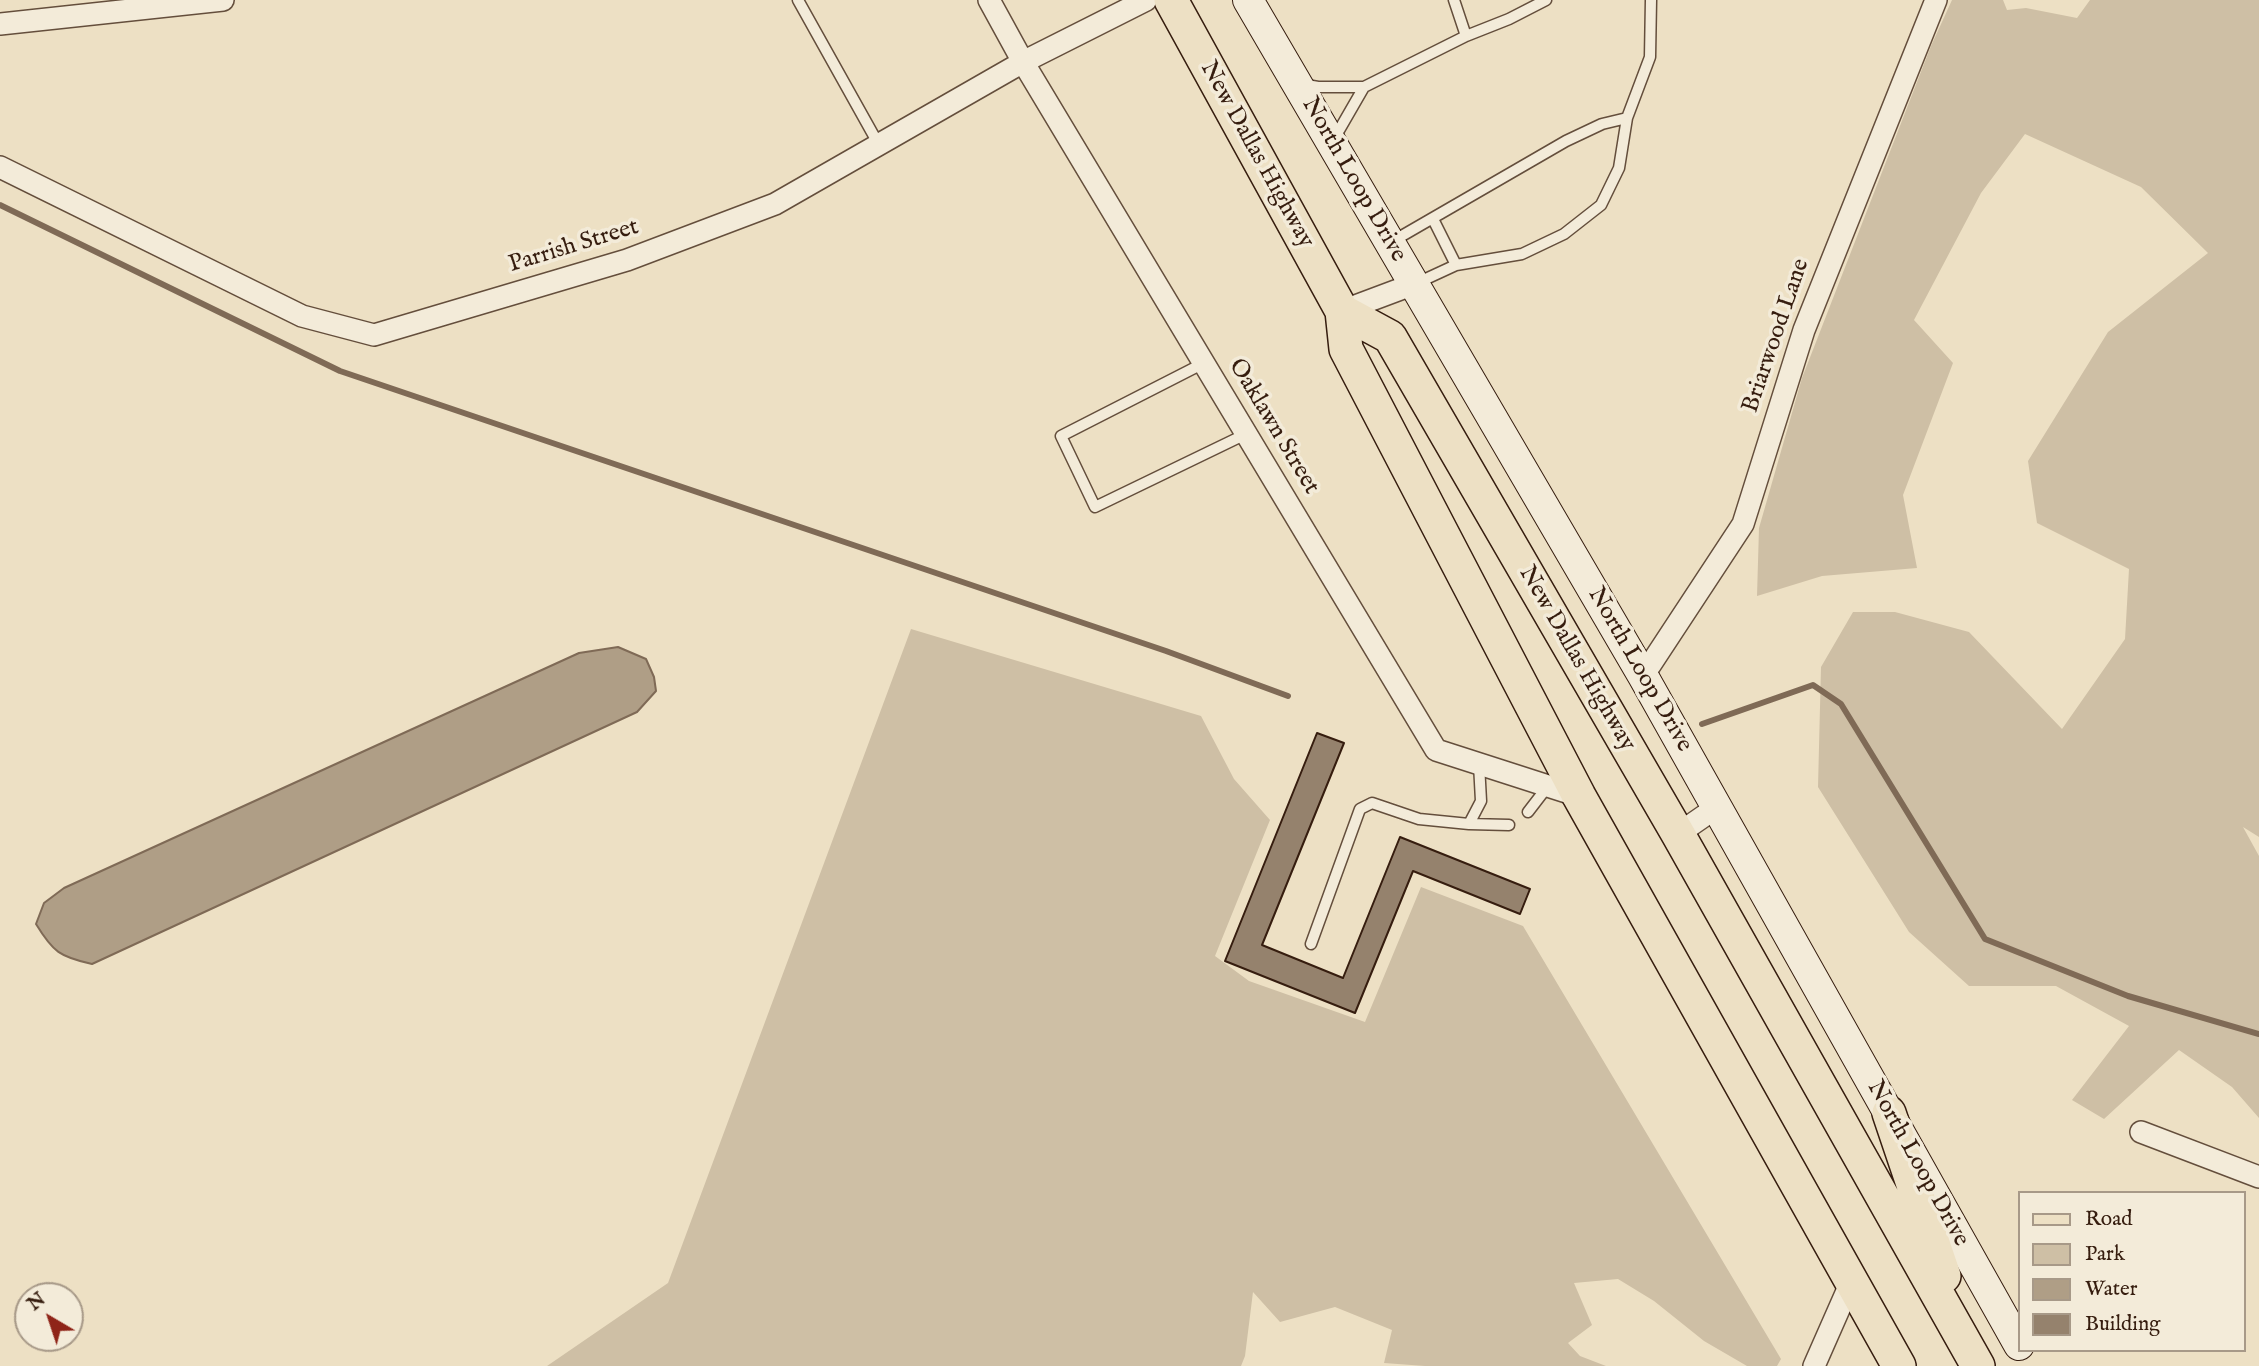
<!DOCTYPE html>
<html>
<head>
<meta charset="utf-8">
<style>
  body { margin:0 }
  #map { position:relative; width:2259px; height:1366px; overflow:hidden; background:#ede0c4; font-family:"IM FELL English",serif }
  canvas { display:block }
  .legend { position:absolute; left:2018px; top:1191px; width:228px; height:161px; box-sizing:border-box; background:#f3ebd9; border:2px solid #a79988; margin:0; padding:9px 12px; list-style:none; font-size:21px; color:#361d0f }
  .legend li { display:flex; align-items:center; gap:14px; height:35px }
  .legend b { width:35px; border:2px solid #a79988 }
  .north { position:absolute; left:14px; top:1282px; width:70px; height:70px; box-sizing:border-box; background:#f3ebd9; border:2px solid #a79988; border-radius:50%; rotate:321deg; font-size:19px; font-weight:700; line-height:28px; text-align:center; color:#361d0f }
  .north::after { content:''; display:block; margin:auto; width:24px; height:32px; background:#8f2418; clip-path:polygon(50% 0,100% 100%,50% 72%,0 100%) }
</style>
</head>
<body>
<div id="map">
<canvas width="2259" height="1366"></canvas>
<ul class="legend">
<li><b style="height:9px;background:#ede0c4"></b>Road</li>
<li><b style="height:19px;background:#cebfa5"></b>Park</li>
<li><b style="height:19px;background:#af9e86"></b>Water</li>
<li><b style="height:19px;background:#95826d"></b>Building</li>
</ul>
<div class="north">N</div>
</div>
<script>
const c = document.querySelector('canvas').getContext('2d');
c.lineJoin = 'round';
function paint(path, color) {
  c.fillStyle = color;
  c.fill(path, 'evenodd');
}
function strokePath(path, color, width, dash) {
  c.strokeStyle = color;
  c.lineWidth = width;
  c.lineCap = dash ? 'butt' : 'round';
  c.setLineDash(dash || []);
  c.stroke(path);
}
function write(font, color, halo, rows, align = 'center') {
  c.font = font + ' "IM FELL English",serif';
  c.lineWidth = 7;
  c.setLineDash([]);
  c.textBaseline = 'middle';
  c.strokeStyle = halo;
  c.fillStyle = color;
  for (const [text, x, y, turn = 0] of rows) {
    c.save();
    c.translate(x, y);
    c.rotate((+turn || 0) * Math.PI / 180);
    c.textAlign = isNaN(turn) ? turn : align;
    if (halo) c.strokeText(text, 0, 0);
    c.fillText(text, 0, 0);
    c.restore();
  }
}
paint(new Path2D(`
  M1952 0H2003L2007 10 2026 8 2077 18 2090 0H2259V837L2243 827 2259 856V1118L2232 1087 2179 1050 2104 1119 2072 1100 2129 1026 2056 986H1969L1909 932 1818 787 1821 667 1853 612H1895L1969 632 2062 729 2125 639 2129 569 2037 523 2028 461 2108 332 2208 253 2141 187 2025 134 1981 193 1914 320 1953 363 1903 495 1917 568 1822 576 1757 596 1759 528 1802 378 1931 46Z
  M911 629 1201 716 1234 779 1270 820 1215 956 1249 981 1365 1022 1421 887 1523 926 1781 1359 1777 1366H1747L1704 1341 1654 1301 1618 1279 1574 1283 1592 1325 1568 1343 1580 1356 1606 1366H1425L1384 1363 1392 1330 1335 1307 1280 1322 1253 1292 1245 1356 1241 1366H547L668 1283Z`), '#cebfa5');
const water = new Path2D(`
  M618 647 646 659 654 677 656 691 637 712 92 964C60 957 53 952 36 924L44 903 64 888 579 653Z`);
paint(water, '#af9e86');
strokePath(water, '#7f6a56', 2);
strokePath(new Path2D(`
  M0 205 340 371 1166 651 1288 696
  M1702 724 1813 685 1841 704 1985 939 2128 996 2259 1034`), '#7f6a56', 6);
const building = new Path2D(`
  M1317 733 1344 743 1262 945 1343 978 1400 837 1530 889 1520 914 1413 871 1355 1013 1225 961Z`);
paint(building, '#95826d');
strokePath(building, '#361d0f', 2);
const lane = new Path2D(`
  M798 0 879 145
  M1466 36 1509 19 1546 0
  M1301 84 1318 87H1364L1466 36 1454 0
  M1334 139 1364 87
  M1433 219 1456 265
  M1393 241 1566 141 1602 124 1627 118
  M1417 283 1456 265 1522 254 1564 234 1601 205 1619 168 1627 118 1650 57 1651 0
  M1204 363 1061 436 1095 507 1246 434
  M1528 812 1548 786
  M1469 824 1509 825
  M1311 944 1360 809 1372 803 1419 819 1469 824 1481 801 1479 764`);
const street = new Path2D(`
  M989 0 1023 62 1436 750 1579 796
  M0 24 223 0
  M0 167 302 316 374 335 627 260 775 204 1023 62 1146 0
  M1342 311 1414 284
  M1643 676 1743 524 1804 330 1936 0
  M1678 834 1717 807
  M2141 1132 2259 1177
  M1814 1366 1851 1282`);
const secondary = new Path2D(`
  M1248 0 1643 676 2019 1345`);
const primary = new Path2D(`
  M1171 0 1342 311 1346 349 1579 796 1899 1366
  M1342 311 1390 337 1678 834 1978 1366
  M1889 1113 1944 1276`);
strokePath(lane, '#644e3c', 13);
strokePath(street, '#644e3c', 24);
strokePath(secondary, '#361d0f', 32);
strokePath(primary, '#361d0f', 36);
strokePath(lane, '#f3ebd9', 10);
strokePath(street, '#f3ebd9', 21);
strokePath(secondary, '#f3ebd9', 30);
strokePath(primary, '#ede0c4', 33);
write('24px', '#361d0f', '#f3ebd9', [
  ["New Dallas Highway",1256,155,61],
  ["North Loop Drive",1353,180,60],
  ["Parrish Street",574,247,-17],
  ["Briarwood Lane",1777,336,-71],
  ["Oaklawn Street",1273,427,59],
  ["New Dallas Highway",1576,659,60],
  ["North Loop Drive",1639,670,60],
  ["North Loop Drive",1917,1164,61]
]);
</script>
</body>
</html>
